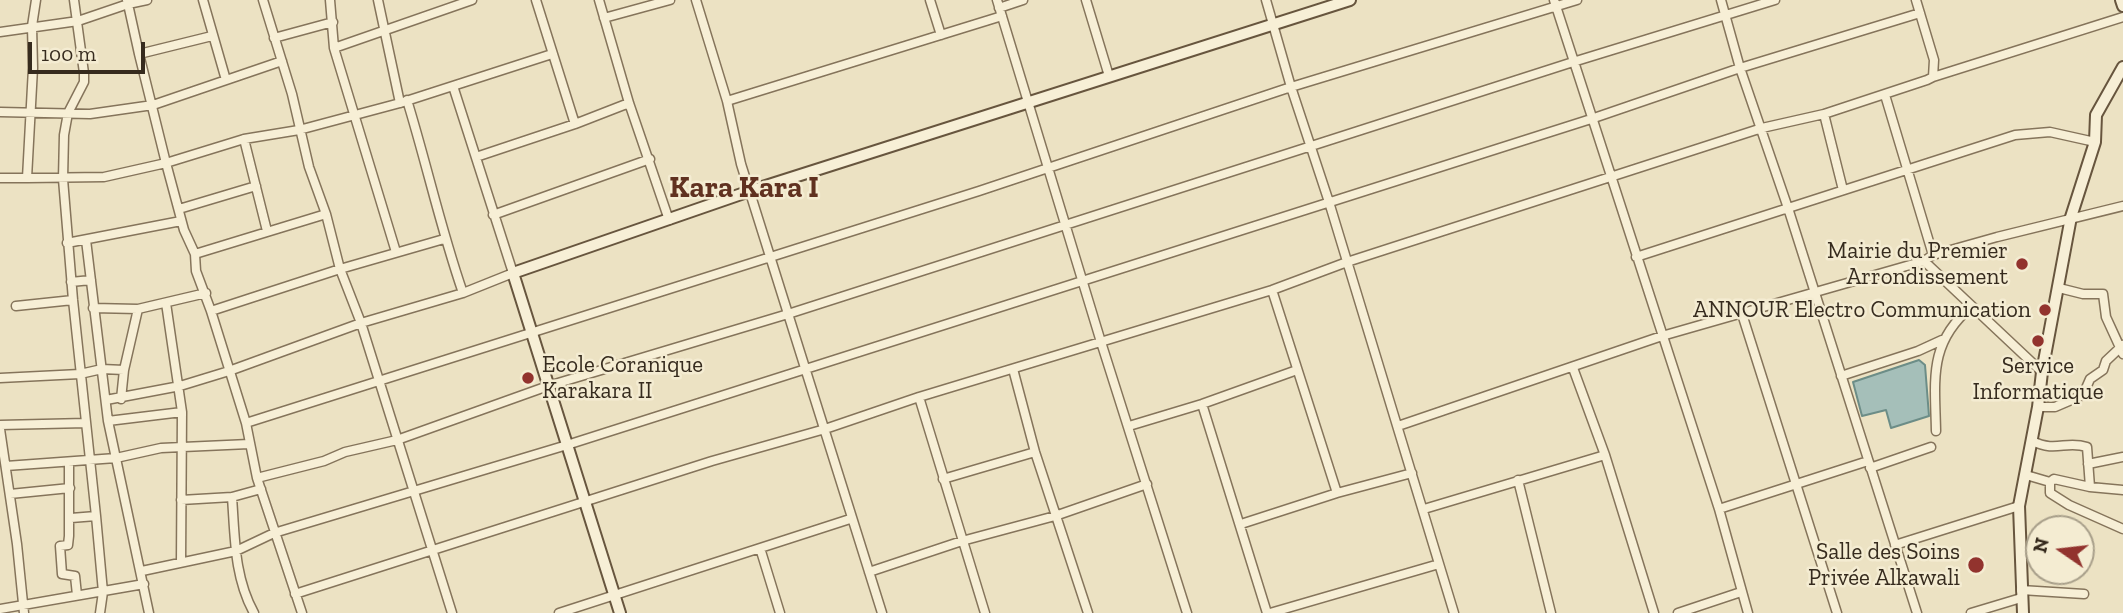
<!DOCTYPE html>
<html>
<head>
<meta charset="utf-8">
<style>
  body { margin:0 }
  #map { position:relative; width:2123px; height:613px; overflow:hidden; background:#ece2c3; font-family:"Zilla Slab",serif }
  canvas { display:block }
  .north { position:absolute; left:2025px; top:515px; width:70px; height:70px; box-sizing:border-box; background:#f4ecd2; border:2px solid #a89f8a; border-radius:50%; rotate:284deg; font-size:19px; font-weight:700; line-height:28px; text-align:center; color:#362b1e }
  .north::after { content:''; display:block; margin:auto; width:24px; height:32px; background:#92332e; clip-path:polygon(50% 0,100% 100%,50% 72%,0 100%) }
  .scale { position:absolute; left:28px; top:42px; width:117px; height:32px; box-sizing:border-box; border:4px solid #362b1e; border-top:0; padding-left:9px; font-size:21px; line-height:24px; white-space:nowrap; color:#362b1e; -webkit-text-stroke:5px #f4ecd2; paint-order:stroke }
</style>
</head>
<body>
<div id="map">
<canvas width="2123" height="613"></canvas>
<div class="north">N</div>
<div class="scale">100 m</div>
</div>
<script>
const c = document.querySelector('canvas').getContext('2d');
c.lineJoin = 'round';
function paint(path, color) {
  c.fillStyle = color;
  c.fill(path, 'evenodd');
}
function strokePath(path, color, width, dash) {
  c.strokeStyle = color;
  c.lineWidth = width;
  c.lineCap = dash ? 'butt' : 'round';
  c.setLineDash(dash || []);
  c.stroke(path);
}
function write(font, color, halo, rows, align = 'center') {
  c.font = font + ' "Zilla Slab",serif';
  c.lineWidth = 5;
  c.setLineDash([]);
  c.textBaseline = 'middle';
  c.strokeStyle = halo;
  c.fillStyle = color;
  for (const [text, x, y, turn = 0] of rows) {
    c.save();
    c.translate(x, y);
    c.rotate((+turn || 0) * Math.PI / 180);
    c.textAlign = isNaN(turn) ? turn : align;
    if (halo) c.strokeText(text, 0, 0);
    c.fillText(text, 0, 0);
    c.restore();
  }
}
const water = new Path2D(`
  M1919 360 1925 365 1929 416 1891 428 1886 410 1862 416 1853 382Z`);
paint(water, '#a5bfb9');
strokePath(water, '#6c8d87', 2);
const street = new Path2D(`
  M74 0 84 73V82L68 113 64 135 63 179 73 300 96 516 103 592 100 613
  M203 0 226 80
  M263 0 292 94 309 167 326 214 340 269 361 323 452 613
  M330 0 334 48
  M378 0 400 103
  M536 0 575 124
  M599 0 629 103 669 220
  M696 0 727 101 741 164 882 613
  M930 0 941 35
  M997 0 1101 342 1187 613
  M1086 0 1109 76
  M1266 0 1291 87 1329 202 1454 613
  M1554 0 1719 509 1748 613
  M1721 0 1740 68 1788 208 1917 613
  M999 8 1023 0
  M604 18 670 0
  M0 32 78 21 128 4 127 0
  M274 38 333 22
  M139 54 128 4 147 0
  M1933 77 2123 17
  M1885 95 1933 255
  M407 100C427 165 441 230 463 293
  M727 101 1002 16
  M0 112 90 114 153 105 282 61
  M1824 114 1843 190
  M244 139 267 231
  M476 157 575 124 629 103
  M0 178H27L33 68 32 26 36 0
  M27 178 104 177 166 163 139 54 212 36
  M179 209 256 186
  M493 215 650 159
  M86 240 108 421 149 613
  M67 243 181 221
  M396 252 334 48 472 0
  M195 254 326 214
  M1636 257 2015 135 2050 132 2095 142
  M1924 261 2042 372
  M71 282 91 280
  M2059 288 2083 294H2103L2106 317 2123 354
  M1272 290 1337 493
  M166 303 182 412 181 562
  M16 306 73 300
  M93 308 138 309 206 293
  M211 311 340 269 444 239
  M1742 314 1837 613
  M1573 368 1605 455 1654 613
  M1013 369 1035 452 1088 613
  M1841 376 1918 351 1942 340
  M0 378 80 374 102 369 124 370
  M919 397 985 613
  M121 399 124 370 138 309
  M106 400 180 386 229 371 361 323 463 293 513 273 453 86
  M1202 404 1267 613
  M2038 407H2055L2083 395 2090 379 2103 370 2106 361 2123 345
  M108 421 182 412
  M246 423 979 191 1291 87 1577 0
  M0 425 86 423
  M1129 426 1202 404 1297 370
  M1398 426 1662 336 1924 261 1933 255 1997 237 2123 206
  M0 429 17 544 24 613
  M1936 431C1935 379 1928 343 1972 306
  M2032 441C2057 453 2065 440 2087 447L2090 487
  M69 462V536L68 545 60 546 62 574 75 576 77 595
  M2088 464 2123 457
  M6 466 116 458 161 448 249 444
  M1870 468 1931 447
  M2026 475 2050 482V493L2069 505 2123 529
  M257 478 324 461 345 452 397 440 548 386 788 314 1573 62 1775 0
  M943 479 1035 452
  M1518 480 1551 613
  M2050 482 2054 479 2090 487 2123 490
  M10 494 70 488
  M232 497C235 537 234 577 254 613
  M181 500 232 497 261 489
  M1424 509 1605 455
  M1719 509 1868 461
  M71 518 96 516
  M1241 524 1337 493 1412 473
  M1895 545 2019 506
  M760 548 780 613
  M142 571 236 551 274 533 567 445 1591 119 1740 68 1920 13
  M869 572 962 541 1055 516 1147 484
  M2021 590 2084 594
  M295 594 712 461 825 429 919 397 1272 290 1347 262 1762 128 1824 114 1927 80 1933 77 1934 60 1916 0
  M0 609 144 584
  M302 613 257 478 246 423 211 311 196 271 195 254 184 230 166 163 244 139 299 130 400 103 552 54
  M559 613 850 519
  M1270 613 1439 564
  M1678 613 1741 592
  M1971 613 2021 598`);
const secondary = new Path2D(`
  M2121 0 2123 6
  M620 613 513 273 750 191 1350 0
  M2023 613 2019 506 2038 407 2042 372 2071 217 2095 142 2096 115 2123 67`);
strokePath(street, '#85745b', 11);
strokePath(secondary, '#67553e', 14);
strokePath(street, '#f7efd6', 8);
strokePath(secondary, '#f7efd6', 10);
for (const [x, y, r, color] of [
  [2022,264,7,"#92332e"],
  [2045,310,7,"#92332e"],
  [2038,341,7,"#92332e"],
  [528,378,7,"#92332e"],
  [1976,565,9,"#92332e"]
]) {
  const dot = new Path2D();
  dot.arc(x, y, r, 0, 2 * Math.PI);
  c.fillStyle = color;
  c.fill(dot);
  strokePath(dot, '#f4ecd2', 2.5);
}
write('23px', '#362b1e', '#f4ecd2', [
  ["Mairie du Premier",2008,251],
  ["Arrondissement",2008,277],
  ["ANNOUR Electro Communication",2031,310],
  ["Ecole Coranique",542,365,"left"],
  ["Karakara II",542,391,"left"],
  ["Service",2038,366,"center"],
  ["Informatique",2038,392,"center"],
  ["Salle des Soins",1960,552],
  ["Privée Alkawali",1960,578]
], 'right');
write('bold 30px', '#603120', '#f4ecd2', [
  ["Kara Kara I",744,188]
]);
</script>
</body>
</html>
